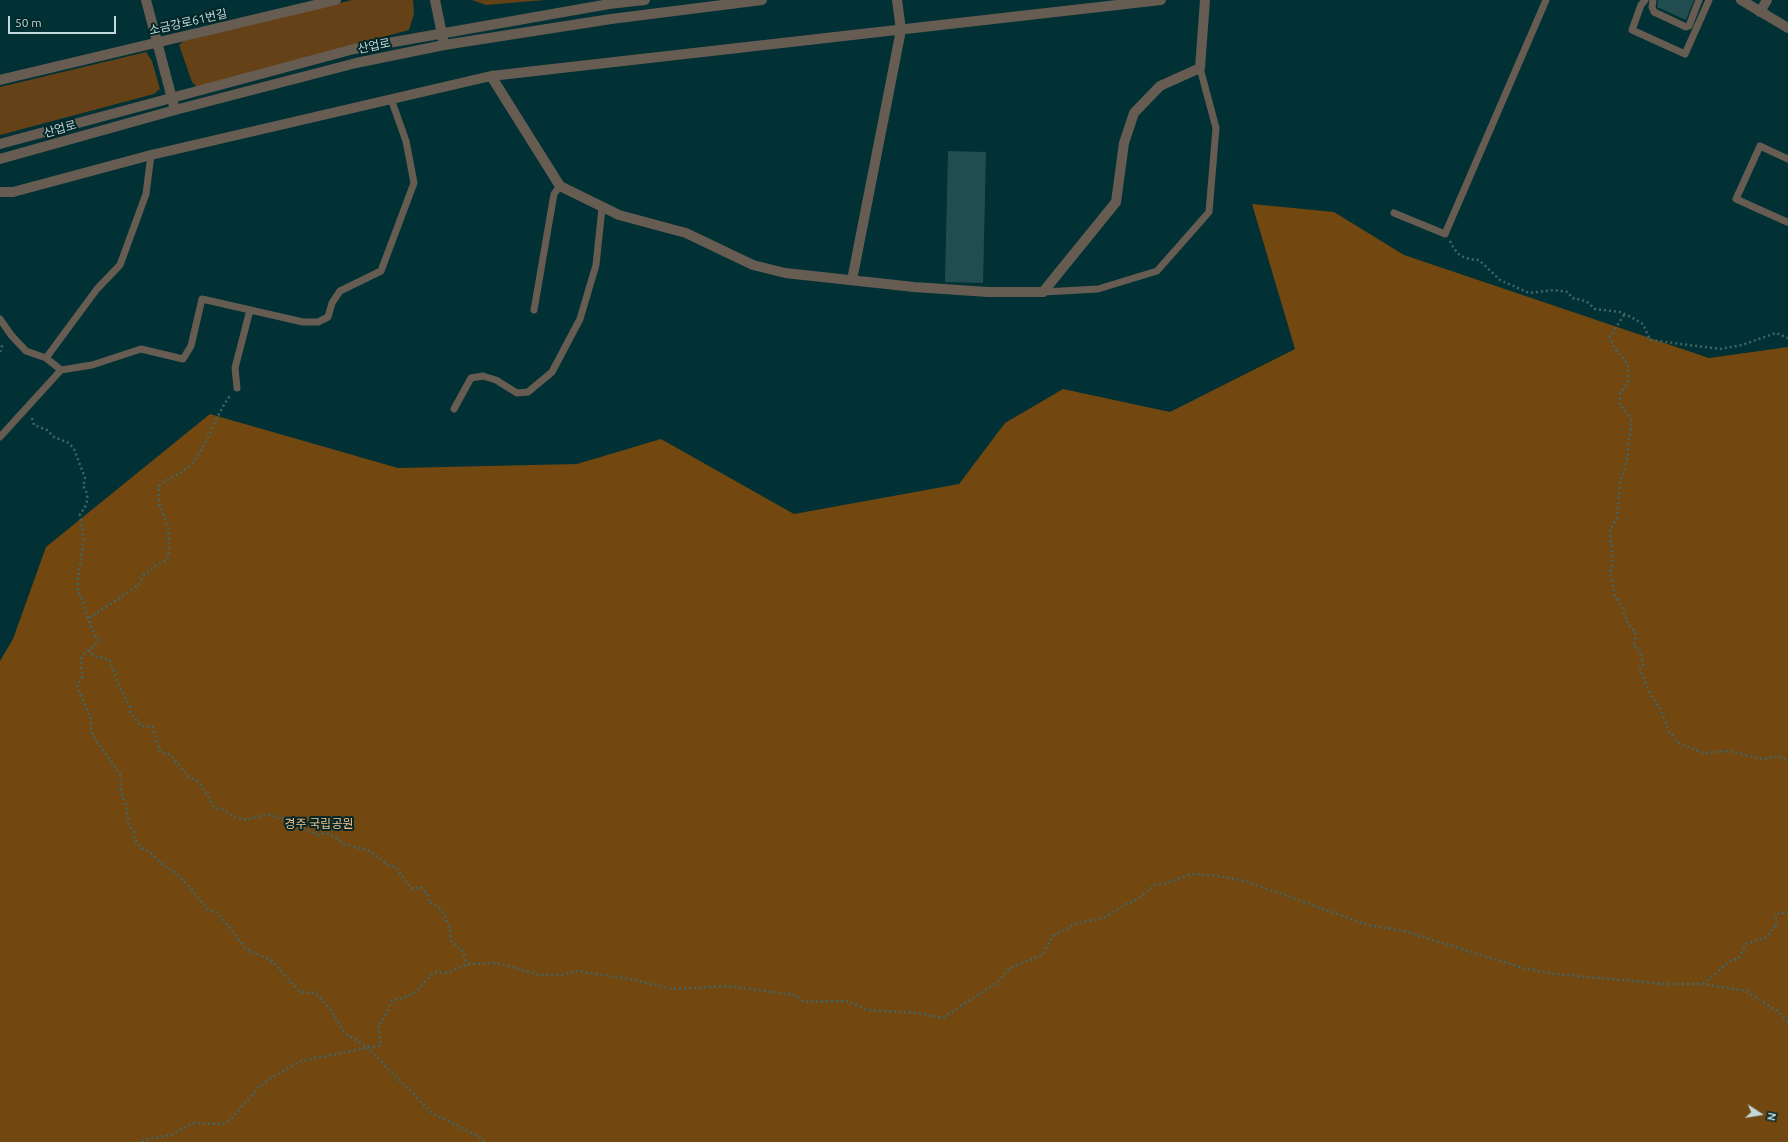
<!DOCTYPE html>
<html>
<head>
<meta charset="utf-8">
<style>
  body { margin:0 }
  #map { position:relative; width:1788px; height:1142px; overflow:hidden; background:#013134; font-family:Ubuntu,sans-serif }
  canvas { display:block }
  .north { position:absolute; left:1740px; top:1094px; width:40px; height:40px; -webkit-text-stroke:3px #032628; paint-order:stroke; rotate:102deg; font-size:11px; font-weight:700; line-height:16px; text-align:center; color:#c3d9db }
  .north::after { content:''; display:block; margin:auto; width:14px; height:18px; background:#c3d9db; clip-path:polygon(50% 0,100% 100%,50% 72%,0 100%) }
  .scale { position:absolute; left:8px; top:16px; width:108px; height:18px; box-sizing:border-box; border:2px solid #c3d9db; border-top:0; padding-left:5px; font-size:12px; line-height:14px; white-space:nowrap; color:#c3d9db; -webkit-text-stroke:3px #032628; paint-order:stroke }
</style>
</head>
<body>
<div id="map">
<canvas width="1788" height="1142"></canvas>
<div class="north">N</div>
<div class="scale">50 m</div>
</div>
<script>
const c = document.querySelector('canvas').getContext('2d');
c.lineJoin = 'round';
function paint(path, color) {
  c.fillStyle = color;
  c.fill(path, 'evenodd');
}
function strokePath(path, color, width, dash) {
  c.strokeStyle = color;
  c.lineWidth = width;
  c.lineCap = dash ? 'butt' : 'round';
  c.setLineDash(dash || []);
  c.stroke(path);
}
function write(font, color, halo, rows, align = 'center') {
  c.font = font + ' Ubuntu,"Noto Sans KR",sans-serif';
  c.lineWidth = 4;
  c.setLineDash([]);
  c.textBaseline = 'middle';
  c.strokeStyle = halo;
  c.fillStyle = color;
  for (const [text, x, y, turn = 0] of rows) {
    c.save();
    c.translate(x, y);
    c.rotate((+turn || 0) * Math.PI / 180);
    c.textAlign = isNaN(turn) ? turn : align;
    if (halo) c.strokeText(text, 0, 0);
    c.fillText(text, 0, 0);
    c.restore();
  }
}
paint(new Path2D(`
  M352 0H413L414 14 409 30 197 87 192 82 179 45 184 41Z
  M472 0H545L486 5Z
  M146 52 152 61 160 89 154 94 0 135V87Z`), '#654117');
paint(new Path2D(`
  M1252 204 1334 212 1404 255 1709 358 1788 347V1142H0V661L13 639 46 547 210 414 398 468 577 464 661 439 794 514 959 484 1005 423 1063 389 1170 412 1295 349Z`), '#724710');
paint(new Path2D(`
  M1658 0H1694L1686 20 1657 7Z
  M948 151 986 152 983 283 945 282Z`), '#224d50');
strokePath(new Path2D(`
  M1450 241C1457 256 1463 259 1479 260L1500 280 1529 293 1554 290 1568 292 1572 298 1586 301 1595 309 1620 312 1631 317 1643 324 1650 340 1720 349 1742 345 1776 333 1788 338
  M1624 315 1610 337 1615 349 1628 364V382L1620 394V405L1631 418V430L1628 443V457L1620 483 1617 517 1610 531 1613 563 1610 572 1615 596 1623 609 1628 625 1636 632 1634 646 1641 651 1643 665 1640 669 1651 696 1660 708 1669 731 1677 742 1703 753 1728 751 1763 759 1779 756 1788 762
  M0 352 3 343
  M32 418 34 425 47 430 54 437 69 443 74 449 85 478 83 486C90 495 88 505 80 514L84 539 77 586 92 630 98 640C90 656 75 649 83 675L77 686 91 719V730L97 742 120 774 121 790 127 809 129 826 134 832 135 840 141 848 149 851 163 865 171 869 189 886 207 909 218 913 246 949 271 960 300 992 315 993 328 1006 345 1033 367 1047 432 1113 480 1137 485 1142
  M89 618 139 585 143 576 158 564 166 561 169 556V531L159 503V486C170 476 185 473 194 461 209 441 215 416 230 396
  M88 650 94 656 110 660C115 676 121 692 130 706V712L141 726 153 727 160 751 162 753 170 754 188 776 199 782 215 808 224 810 233 816 246 820 268 814 281 819 285 817 294 824 318 835 326 833 332 835 344 844 370 851 388 865 395 866 411 888 414 889 421 887 428 895 429 903C434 904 438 907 442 911 446 914 452 936 451 941L462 950 467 964
  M1703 984 1730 961 1739 958 1746 944 1767 937 1777 924 1775 920 1777 914 1788 912
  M142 1142 149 1139 171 1135 193 1123 223 1124 232 1118 259 1087 271 1078 301 1061 381 1045 378 1025 384 1018 392 1000C418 996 417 988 435 972L447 973 467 964 498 963 540 975H562L577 971 629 979 673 989 728 986 795 995 804 1002 847 1001 867 1010 917 1013 942 1018 995 984 1010 968 1042 955 1053 936 1077 923 1104 918 1124 905 1136 900 1157 884H1164L1191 874 1218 876 1245 881 1368 925 1404 931 1523 968 1555 974 1665 984H1703L1746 991 1777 1011 1788 1022`), '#3f6769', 2.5, [2, 3]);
strokePath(new Path2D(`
  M1645 0 1641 5 1632 30 1685 54 1709 0
  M1653 0 1652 7 1654 12 1686 27 1689 26 1699 0
  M151 155 146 194 120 265 97 289 46 358 61 370 92 365 141 349 183 359 191 346 202 299 303 322H318L328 317 332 303 340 291 381 271 414 183 406 141 391 99
  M1394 213 1445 234 1546 0
  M1787 222 1736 199 1760 146 1788 159
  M1043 292 1098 289 1157 271 1209 212 1216 128 1200 68
  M534 310 554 194 560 186
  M0 319 11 335 26 351 46 358
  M237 388 235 368 250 310
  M454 409 471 378 483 376 496 380 517 393 528 392 552 372 580 319 596 265 602 208
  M0 437 61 370`), '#675c52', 7);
strokePath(new Path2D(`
  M146 0 175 110
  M1741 0 1788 28
  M1760 12 1767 0
  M491 76 560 186 619 215 686 233 753 265 785 273 914 287 988 292H1043L1116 202 1124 143 1134 113 1160 86 1200 68 1205 0
  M0 80 336 0
  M0 192H13L151 155 491 76 1161 0
  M852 280 901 30 897 0`), '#675c52', 10);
strokePath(new Path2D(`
  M435 0 443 39
  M0 144 354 49 609 4 645 0
  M0 159 175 110 356 63 444 45 611 19 762 0`), '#675c52', 10);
write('12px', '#c3d9db', '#032628', [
  ["소금강로61번길",188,22,-13],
  ["산업로",374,46,-12],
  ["산업로",60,129,-16]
]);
write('12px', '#f8c38b', '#032628', [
  ["경주 국립공원",319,824]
]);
</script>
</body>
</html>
